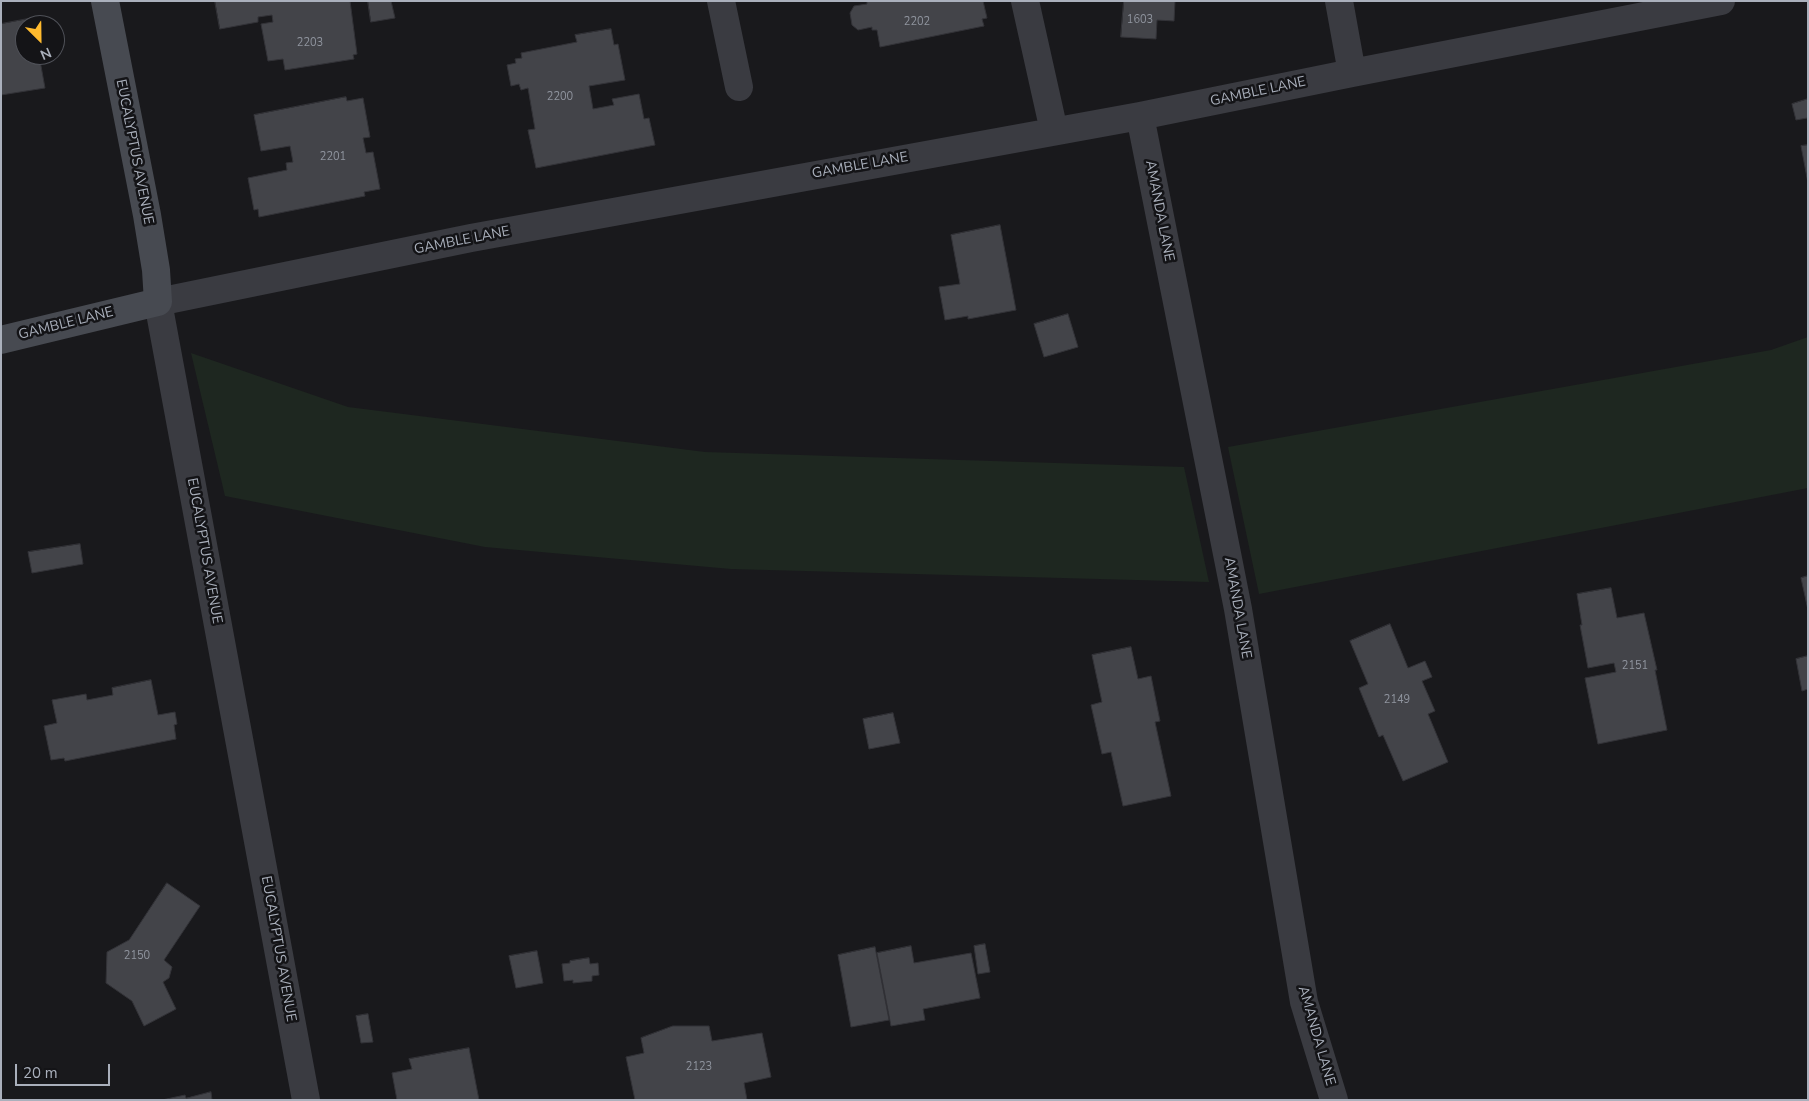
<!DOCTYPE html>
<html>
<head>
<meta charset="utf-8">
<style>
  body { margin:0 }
  #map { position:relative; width:1809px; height:1101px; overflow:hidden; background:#19191c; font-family:"Nunito Sans",sans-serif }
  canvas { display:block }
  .frame { position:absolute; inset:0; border:2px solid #aab0bc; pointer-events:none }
  .north { position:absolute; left:15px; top:15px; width:50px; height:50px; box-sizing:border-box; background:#141417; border:1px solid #505259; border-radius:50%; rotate:157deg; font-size:14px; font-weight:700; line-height:20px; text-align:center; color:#aab0bc }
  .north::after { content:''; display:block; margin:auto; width:18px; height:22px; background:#ffba2e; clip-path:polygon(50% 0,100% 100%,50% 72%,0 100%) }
  .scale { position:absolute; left:15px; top:1064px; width:95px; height:22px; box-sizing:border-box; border:2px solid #aab0bc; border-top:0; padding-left:6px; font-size:15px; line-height:18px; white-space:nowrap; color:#aab0bc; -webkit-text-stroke:4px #141417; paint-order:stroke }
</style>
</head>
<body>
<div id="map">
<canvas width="1809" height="1101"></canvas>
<div class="frame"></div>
<div class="north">N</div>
<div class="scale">20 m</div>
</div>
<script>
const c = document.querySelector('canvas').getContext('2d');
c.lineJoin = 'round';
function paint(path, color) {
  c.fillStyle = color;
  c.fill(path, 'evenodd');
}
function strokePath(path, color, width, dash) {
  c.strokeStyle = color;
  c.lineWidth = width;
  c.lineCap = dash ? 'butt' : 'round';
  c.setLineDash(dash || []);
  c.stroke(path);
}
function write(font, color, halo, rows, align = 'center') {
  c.font = font + ' "Nunito Sans",sans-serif';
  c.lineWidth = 5;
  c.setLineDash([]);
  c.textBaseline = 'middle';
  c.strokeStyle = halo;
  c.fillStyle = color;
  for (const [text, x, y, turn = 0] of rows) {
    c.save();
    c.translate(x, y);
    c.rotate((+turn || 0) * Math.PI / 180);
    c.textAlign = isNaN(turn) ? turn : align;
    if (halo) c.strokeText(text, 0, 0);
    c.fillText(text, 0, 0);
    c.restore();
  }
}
paint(new Path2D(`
  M1808 337V488L1259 594 1228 447 1771 350Z
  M191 353 348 407 705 452 1184 467 1209 582 731 569 485 547 225 496Z`), '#1e2720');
const building = new Path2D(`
  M215 1H350L357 54 353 55 354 59 285 70 283 59 268 61 261 24 273 22 272 15 258 17V22L220 29Z
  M368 1H391L395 18 371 22Z
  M870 1H983L987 18 982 19 984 26 880 47 877 30H872V27L858 30 852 25 850 13 854 6 867 4V2Z
  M1124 1H1175L1174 21 1157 20 1156 39 1121 37Z
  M33 18 34 25H25V55H39L45 88 1 95V24Z
  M611 29 614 45 618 44 625 80 589 86 593 109 614 105 612 99 639 94 644 119 649 118 655 145 536 168 528 130 535 129 528 88 521 90 519 84 511 86 507 65 516 63 515 59 522 58 521 53 577 42 575 35Z
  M346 97 347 101 363 98 370 137 363 138 366 153 373 152 380 189 364 192 365 196 259 217 258 209 254 210 248 178 287 170 286 163 293 162 290 146 261 151 254 115Z
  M1808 99V122L1807 118 1796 120 1792 104Z
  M1808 145V183L1801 146Z
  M1000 225 1016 310 968 319V316L945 320 939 287 960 284 951 235Z
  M1068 314 1078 347 1044 357 1034 324Z
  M80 544 83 564 32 573 28 552Z
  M1808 576V610L1801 578Z
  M1611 588 1617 618 1644 613 1657 670H1655L1667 730 1598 744 1585 678 1616 672 1614 663 1588 668 1580 625H1582L1577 594Z
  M1390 624 1408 668 1425 661 1432 677 1422 681 1435 711 1428 714 1448 762 1403 781 1383 735 1379 737 1359 688 1368 684 1350 641Z
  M1131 647 1138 679 1151 676 1160 721 1155 722 1171 796 1123 806 1111 752 1102 754 1091 705 1102 702 1092 655Z
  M1808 656V689L1802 691 1796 659Z
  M151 680 158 715 175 712 177 724 174 725 176 739 65 761 64 758 51 760 44 726 57 723 52 700 86 694 87 700 113 695 112 688Z
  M893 713 900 743 869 749 863 719Z
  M167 883 200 906 164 960 172 967 169 978 163 982 176 1009 144 1026 132 1001 106 983 107 952 129 940Z
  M985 944 990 972 978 974 974 946Z
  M911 946 914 963 971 953 980 998 923 1009 925 1020 891 1026 877 953Z
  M875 947 889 1020 851 1027 838 955Z
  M537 951 543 983 516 988 509 956Z
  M589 958 590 964 598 963 599 975 592 976V981L573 983V980L564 981 562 964 570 963V961Z
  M368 1014 373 1042 361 1043 356 1016Z
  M673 1026H709L712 1041 762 1033 771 1077 744 1083 747 1100H635L626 1057 644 1053 641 1038Z
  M469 1048 479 1100H397L392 1073 412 1069 409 1059Z
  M211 1092 212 1100H162L185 1095 186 1098Z`);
paint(building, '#434449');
strokePath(building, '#333338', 1);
strokePath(new Path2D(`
  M721 1 739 87
  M1025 1 1054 131
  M1339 1 1352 73
  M1140 116 1238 609 1304 1002 1334 1100
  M306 1100 158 302 471 238 1140 116 1352 73 1721 1`), '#3a3b41', 28);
strokePath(new Path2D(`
  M1 340 158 302 156 270 147 215 105 1`), '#474a51', 28);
write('11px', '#90959f', null, [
  ["1603",1140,20],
  ["2202",917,22],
  ["2203",310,43],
  ["2200",560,97],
  ["2201",333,157],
  ["2151",1635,666],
  ["2149",1397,700],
  ["2150",137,956],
  ["2123",699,1067]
]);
write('14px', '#aab0bc', '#141417', [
  ["GAMBLE LANE",1258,92,-12],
  ["EUCALYPTUS AVENUE",134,152,79],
  ["GAMBLE LANE",860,166,-10],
  ["AMANDA LANE",1159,211,79],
  ["GAMBLE LANE",462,241,-11],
  ["GAMBLE LANE",66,324,-14],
  ["EUCALYPTUS AVENUE",204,551,80],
  ["AMANDA LANE",1237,608,80],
  ["EUCALYPTUS AVENUE",278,949,80],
  ["AMANDA LANE",1316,1036,74]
]);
</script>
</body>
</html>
